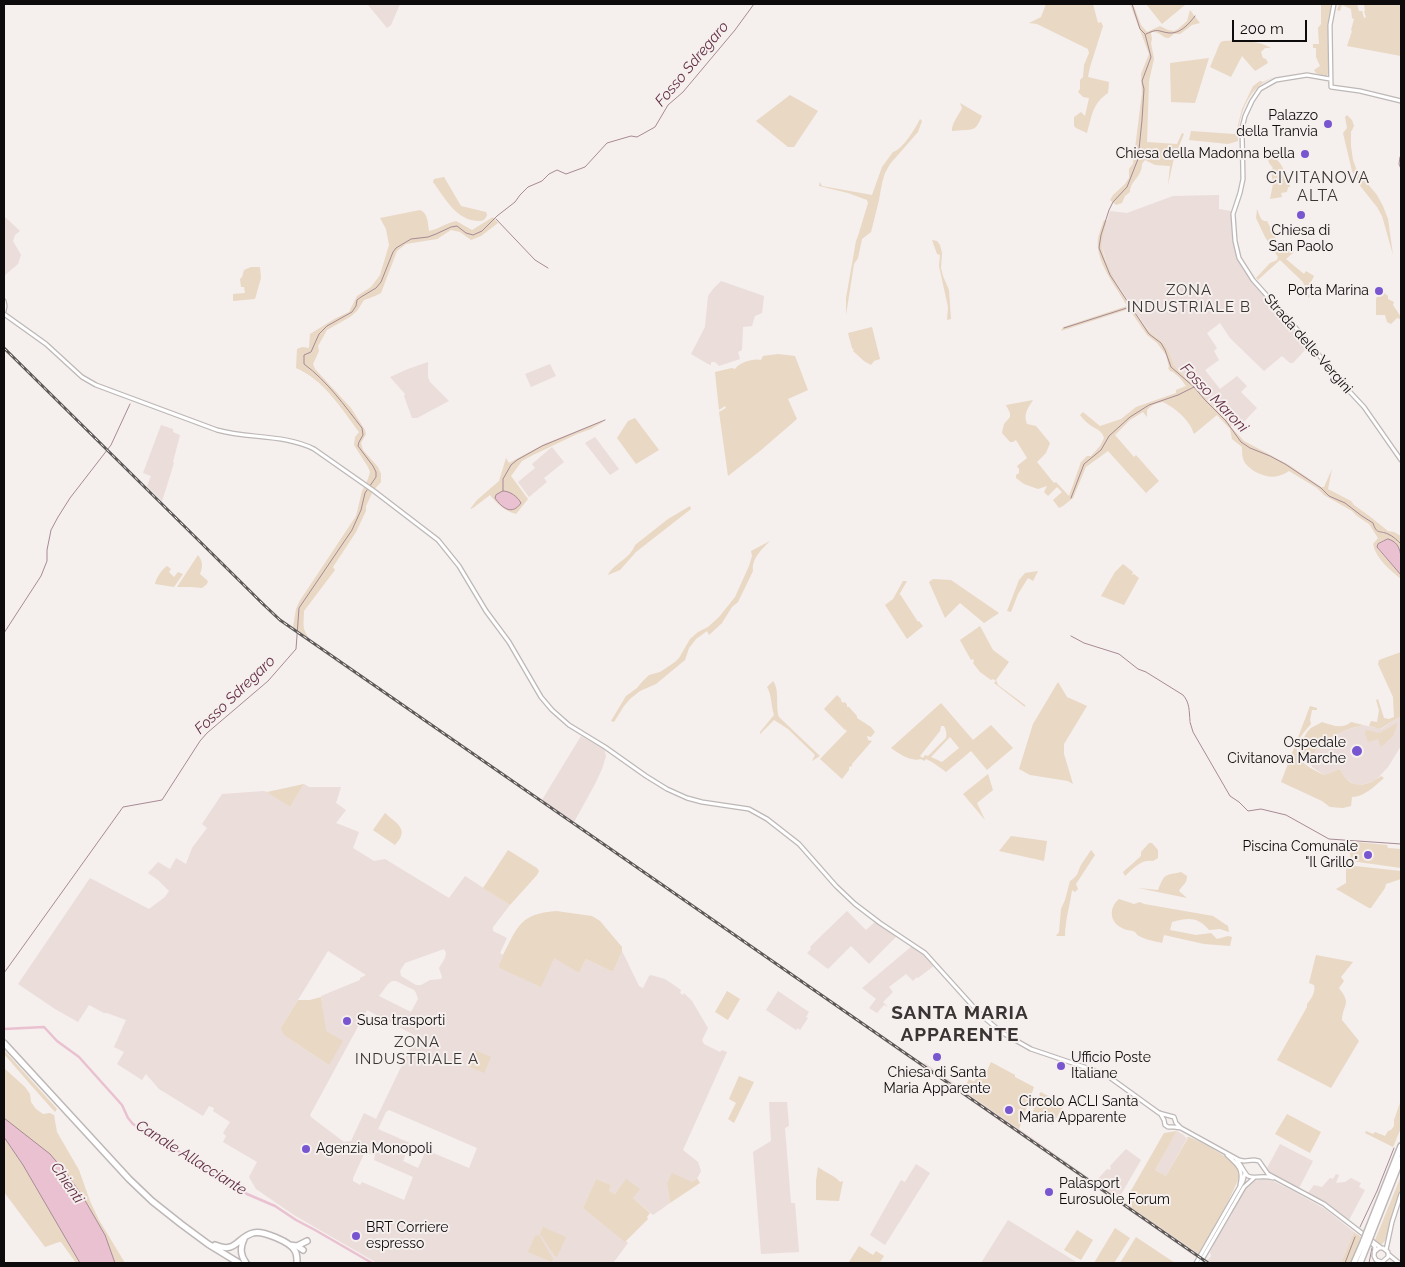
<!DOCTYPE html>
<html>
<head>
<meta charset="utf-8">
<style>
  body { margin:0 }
  #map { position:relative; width:1405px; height:1267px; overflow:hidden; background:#f5efed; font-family:Raleway,sans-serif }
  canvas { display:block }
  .frame { position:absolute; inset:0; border:5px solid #0d0b0b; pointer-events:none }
  .scale { position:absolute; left:1232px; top:20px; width:75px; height:22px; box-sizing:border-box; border:2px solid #0d0b0b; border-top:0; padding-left:6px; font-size:15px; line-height:18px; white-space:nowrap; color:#0d0b0b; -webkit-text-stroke:4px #f5efed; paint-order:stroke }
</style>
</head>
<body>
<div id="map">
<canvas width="1405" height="1267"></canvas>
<div class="frame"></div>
<div class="scale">200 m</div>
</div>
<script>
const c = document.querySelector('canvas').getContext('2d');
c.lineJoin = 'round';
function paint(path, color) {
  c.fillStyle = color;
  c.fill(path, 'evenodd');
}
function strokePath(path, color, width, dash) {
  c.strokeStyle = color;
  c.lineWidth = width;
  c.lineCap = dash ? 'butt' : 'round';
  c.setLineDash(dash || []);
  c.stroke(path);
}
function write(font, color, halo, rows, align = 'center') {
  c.font = font + ' Raleway,sans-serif';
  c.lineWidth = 4;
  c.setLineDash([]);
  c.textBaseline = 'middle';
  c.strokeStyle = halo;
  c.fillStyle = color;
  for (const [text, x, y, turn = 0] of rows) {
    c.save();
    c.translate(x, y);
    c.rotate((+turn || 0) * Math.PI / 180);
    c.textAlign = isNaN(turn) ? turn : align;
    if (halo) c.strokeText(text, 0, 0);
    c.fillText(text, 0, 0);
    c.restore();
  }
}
paint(new Path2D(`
  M370 4H400L391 25 387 28 368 5Z
  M1219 195V209L1231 211 1232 233 1234 247 1237 258 1242 268 1252 282 1307 343V346L1305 350 1293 363H1290L1282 356 1264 371 1230 338 1220 323 1207 333 1217 348 1214 351 1219 360 1205 370 1220 389 1237 376 1247 386 1241 392 1257 408 1237 429 1235 427 1234 428 1174 365 1170 354 1163 343 1152 334 1143 323 1111 275 1107 265 1102 246V237L1110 211 1127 213 1173 196Z
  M4 216 20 231 15 235 13 241 21 255 18 264 4 276Z
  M721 281 764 296 762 313 755 316 752 326 743 327 742 350 738 352 740 359 719 366 715 362H711V365L708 364 691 354 705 327 708 296 713 289Z
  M428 362V377L430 382 449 401 417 418H412L404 396 405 394 390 377 408 369Z
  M550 364 556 376 531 387 525 374Z
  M161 425 173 429V432L180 435 173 462 174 463 162 501 147 486 151 476 143 473Z
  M595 437 619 469 610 475 585 443Z
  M552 447 564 462 544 478 547 482 529 497 518 482 535 468 532 464Z
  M337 657 339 660 450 737 448 738 334 660Z
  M1401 716V746L1388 767 1376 780 1365 784 1356 785 1346 779 1342 774 1340 769 1324 775 1312 767 1310 760 1313 753 1330 737 1337 733 1363 725 1381 729Z
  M581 736 604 749 606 756 602 769 595 784 573 824 451 740 453 739 542 800Z
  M304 784 309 787H341L336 803 346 810 336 823 359 832 353 848 374 861 385 859 449 898 465 876 510 905 493 927V931L507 938 500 953 503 955 504 957 499 965 554 957 579 973 586 959 613 972 622 951 639 986 643 988 649 976 651 975 665 979 681 990 680 993 683 995 684 993 692 1001 708 1028 702 1040 704 1044 720 1052 722 1050 727 1052 683 1150 698 1162 701 1171 698 1177 692 1182 667 1184 670 1203 653 1215 633 1198 626 1180 615 1194 609 1191 611 1185 596 1179 583 1208 628 1243 613 1263H377L294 1215 256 1189 249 1177 257 1162 223 1142 226 1136 223 1133 230 1122 213 1111 214 1108 209 1106 203 1116 159 1089 146 1074 142 1080 117 1064 124 1052 114 1047 126 1020 107 1013H104L89 1005 78 1022 55 1009 18 984 90 878 149 909 165 897 169 891 158 880 148 873 158 862 170 869 176 858 186 864 192 848 207 828 202 824 222 794 264 791 270 793 290 807ZM444 949 446 953 445 958 439 968 442 977 441 979 430 980 421 985H416L401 976 400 971 405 963ZM328 951 366 975 360 978V980L321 996 329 1065 285 1036 282 1026ZM392 981H396L414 990 416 993 418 999 411 1012 379 996 388 984ZM367 1010 416 1036 376 1119 364 1113 351 1141 344 1142 311 1117 310 1115ZM389 1110 477 1148 469 1168 426 1150 418 1168 403 1161 410 1143 378 1129 386 1112ZM367 1153 375 1155 374 1160 413 1177 404 1200 362 1182 360 1185 353 1181V1178L364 1154Z
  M577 824 912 1056 914 1058 913 1061 576 826Z
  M847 911 866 930 876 921 897 936 869 964 851 946 828 969 807 953 811 949 810 947 819 938Z
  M912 946 923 953 935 965 918 978 917 977 913 981 906 974 889 987 893 992 883 1002 888 1007 884 1005 877 1013 869 1008 876 999 862 988Z
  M778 991 809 1012 806 1017 808 1018 800 1030 798 1028 796 1030 766 1010Z
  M918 1060 923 1064 925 1063 1095 1182 1107 1169 1110 1170 1111 1168 1110 1166 1126 1149 1141 1160 1119 1198 1199 1254 1197 1258 916 1063Z
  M769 1102H787L789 1126 785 1128 791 1203H795L799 1252 761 1254 753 1152 771 1141Z
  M1177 1131 1185 1136V1138L1188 1137 1166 1176 1155 1170Z
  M1280 1144 1313 1161 1299 1188 1268 1172 1267 1168Z
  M916 1164 930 1173 885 1245 870 1235 901 1180 905 1182Z
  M1336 1174 1339 1175 1336 1183 1345 1182 1351 1178 1361 1183 1359 1187 1365 1190 1349 1220 1329 1205 1308 1193 1314 1185 1322 1187 1330 1178 1333 1179Z
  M1264 1179 1273 1181 1293 1191 1325 1209 1354 1232 1341 1263H1204L1202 1262 1205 1258 1208 1260 1211 1256 1210 1252 1219 1234 1232 1214 1231 1212 1246 1187 1253 1181Z
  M1008 1220 1026 1231 1078 1263H981Z`), '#ebddd9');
paint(new Path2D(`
  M1046 4H1093L1098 23 1101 22 1103 26 1090 67 1088 77 1109 82 1108 93C1092 104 1092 116 1087 133L1076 128 1074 126V117L1081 112 1085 116 1089 98 1083 97 1078 92 1080 89V80L1083 77 1084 65 1089 53 1088 49 1037 24 1029 23 1041 17Z
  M1130 4H1133L1141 25 1147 32 1160 26 1168 30 1174 31 1178 29 1187 21 1190 10 1200 23 1192 25 1180 34H1174L1169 38C1162 38 1160 31 1152 32L1151 34 1152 39 1151 43 1154 59 1149 81 1147 142 1177 144 1182 133 1184 134 1174 158 1168 185 1170 166 1155 165 1145 160 1142 164C1142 177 1130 181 1130 192L1125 196 1122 203 1116 205 1110 200 1113 195 1125 184 1129 178V169L1133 164 1142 93 1141 74 1149 54Z
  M1146 4H1183L1185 5 1162 24Z
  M1321 4H1333L1328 27V74L1326 77 1316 73 1314 70 1320 66 1316 57V48H1313V44H1319L1318 28 1321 24Z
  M1339 4H1357L1359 11H1362L1364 18 1366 17 1364 11H1365L1364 5 1363 4H1401V56L1347 46 1352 31 1351 30 1354 19 1352 18 1351 9 1342 5 1340 11 1337 10Z
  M1223 41C1237 40 1258 40 1271 48H1265L1261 52 1263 58 1266 59 1268 63 1255 71 1242 56 1231 77 1210 67 1220 43Z
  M1209 58 1195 103 1171 102 1170 63Z
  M1273 77C1269 80 1261 83 1257 88 1243 101 1238 123 1238 141L1228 144 1189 140 1191 131 1234 134 1236 133 1242 109 1253 86 1260 81 1263 82Z
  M790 95 818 111 794 147H788L756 121Z
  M960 103 982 116C977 126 977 130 965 130 960 130 957 131 952 131 951 124 959 115 962 108Z
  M1347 115 1352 120 1354 126 1351 132V146L1353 160 1357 171 1377 195 1383 206 1388 219 1393 255 1382 216 1377 207 1361 187 1352 171 1343 133 1347 128 1345 117Z
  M920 119 922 121 918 132 890 164 885 173 882 183 879 200 871 232 862 239 858 258 854 264 846 315V298L856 241 858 236 868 203 867 200 848 193 819 186 820 182 822 186 872 195 882 167 893 152C903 149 915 129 920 119Z
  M1267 155C1279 158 1283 166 1286 177H1288L1290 187H1288L1287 192 1281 193 1282 197 1270 199 1273 184 1271 170 1273 168 1269 163Z
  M444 177 461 206 486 212 487 215C485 220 483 221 478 221 456 220 445 198 433 182L434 179Z
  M1257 209 1261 219 1264 221H1267L1276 239 1271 243 1275 249 1287 243 1294 252 1286 259 1304 274 1306 271 1314 276 1311 282 1316 286C1311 289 1310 292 1313 297L1310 296 1308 298V295L1310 291 1304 285 1303 282 1280 260 1258 280 1256 278 1270 263 1277 260 1278 257 1265 237 1256 218Z
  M420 210C428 213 428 224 429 231 439 229 446 223 456 221L472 230 493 217 498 223 481 236 471 240 460 232 451 230 437 239 406 244 397 251 381 293 375 296 364 300 357 311 350 317 327 330 318 346 319 351 313 364 315 369 351 408 365 430 366 434 361 443 363 450 378 467 381 474V482L373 491 366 506V511L356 532 333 567 335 570 304 611C304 624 301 628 310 639L293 627 296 609 299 602 356 516 362 491 368 479 370 472 368 467 354 445 355 437 359 432C341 408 324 380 296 368L297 349 302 347 309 348 310 334 336 318 349 312 357 296 371 287 380 275 389 245 386 229 380 218Z
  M1104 220 1107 221C1105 230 1101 238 1102 247 1105 270 1134 313 1149 331 1153 335 1157 338 1161 341 1168 348 1171 356 1174 365L1231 425V427L1244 441 1289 465 1321 487H1324L1332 469 1328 489 1351 501 1354 505 1368 515 1388 531 1394 532 1401 536V554V551L1384 540 1378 544 1379 550 1401 575V579C1390 570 1376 559 1373 544L1378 538 1369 524 1357 516 1352 511 1324 495 1317 488 1289 471C1286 473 1282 475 1278 476 1267 479 1252 472 1245 463 1242 458 1242 452 1242 447L1232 439 1230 429 1217 415 1194 434C1190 420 1175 408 1163 402 1156 403 1152 405 1147 410V417L1143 412 1130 420 1115 435 1134 457 1136 455 1159 481 1146 493 1108 451 1086 467 1073 498 1063 506 1059 508 1053 500 1062 492 1057 487 1048 496 1044 492 1047 486 1038 489 1024 484 1016 478V475L1019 473V469L1017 466 1027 458 1016 440 1013 442H1010L1002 433 1004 424 1010 417V413L1006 405 1033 400C1028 408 1023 414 1027 424L1036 426 1050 443 1046 453 1037 462 1054 483 1056 482 1069 496 1081 462 1087 456H1091L1100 446 1104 438C1102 431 1098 430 1093 427 1088 424 1083 419 1080 415L1083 412 1100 426 1121 419 1136 407 1176 393V390L1186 386 1180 378 1173 372 1170 371 1168 368 1169 367 1166 355 1157 343 1147 335 1129 309 1061 331 1063 327 1127 306C1116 286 1095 262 1098 239 1099 234 1102 225 1104 220Z
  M932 240 937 241 940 245 942 253 941 268 943 276 949 290 951 319 947 320 948 307 939 266 940 255 937 254Z
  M251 267H260L261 278 255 299 233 301V294L245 293 244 287H241L240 279 242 277 244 270Z
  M1383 292 1388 296V299L1394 302 1393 305 1401 317 1400 319 1397 318 1391 324 1387 322 1385 315H1376V298Z
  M872 327 880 359 874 361 871 365 864 361 853 351 854 350 852 348 848 333Z
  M778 354 795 356 808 390 788 399 797 419 760 451 728 476 719 412 726 408 725 406 719 410 715 372 732 368 735 369C740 362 754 358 761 360L763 356Z
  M635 418 659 450 636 464 617 438 628 421Z
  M602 421 603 422 591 429 577 434 533 455 522 461 511 476 528 499 516 514C505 511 497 504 490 495L473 508 470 509 477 500 499 481 506 458 509 463 544 444Z
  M690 506 691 509 636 552 620 570 608 575C614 563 630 559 635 545L668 519Z
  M770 541C762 549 751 559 753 571L738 602 732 607 722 623 709 635 707 631 696 639 689 648 685 660 656 684 640 691 630 699 624 706 614 722 611 721 626 696 637 688 641 683 649 675 660 672 675 662 679 658 690 639 698 632 708 627 719 617 735 597 749 566 752 556 751 551Z
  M198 555C203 562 203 566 200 574L208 581 207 584 202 588 192 587H177Z
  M1123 564 1133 572 1132 575 1134 574 1139 578 1124 605 1101 596 1115 572Z
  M167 566 171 569 169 572 174 577 178 572 183 574 174 587 155 584C156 578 162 569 167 566Z
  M1038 571 1033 581 1028 578 1018 594 1011 612 1007 611 1019 580 1025 573Z
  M933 579 951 580 999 613 984 623 960 603 945 618 929 582Z
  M903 581H907L899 595 900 594 918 622 919 621 923 626 907 639 885 605 893 599Z
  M980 626 993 650 1009 662 996 680 998 685 1025 705V707L994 683 996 681 993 679 991 680 980 672 973 663 974 661 973 659 971 660 960 640Z
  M1401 652V716L1380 729 1369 726 1371 721 1377 722 1379 710 1376 700 1378 699 1384 718 1389 719 1394 717 1393 697 1378 664 1379 660Z
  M773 681C780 690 775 706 779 717L820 756 812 761 815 755 788 729 774 720 760 734V732L774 715C771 706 772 695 767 687Z
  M1058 682 1067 697 1087 706 1064 744V754L1073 784 1068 781 1030 775 1019 769 1033 724Z
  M837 695 841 699V701L843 703 845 702 847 705V707H849L857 716V718L871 727 875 732 871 737 867 736 868 740 872 741 852 764V766L849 767V770L842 779 820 759 847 731 844 729 824 709Z
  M941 703 973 740 991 725 1013 748 987 770 971 751 946 772C939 767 933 762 926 759L924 761 921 759C910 762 900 754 891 748ZM941 726H944C946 730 947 733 946 738L928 756 925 755 923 758 920 756 940 731ZM950 737 959 748 942 762 931 757Z
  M1310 706 1317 708V710H1312L1310 720 1311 724C1303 733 1291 746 1300 759 1305 766 1316 771 1324 775L1340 769C1348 789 1366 788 1381 776L1384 778C1375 786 1364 797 1352 797L1351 806 1343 808 1330 807 1322 801 1281 782Z
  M1322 722C1332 725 1342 730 1351 722L1363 725C1341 731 1321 737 1310 760H1308C1297 752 1302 736 1311 728 1314 726 1319 724 1322 722Z
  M1397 723V725L1393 736 1381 747 1378 739 1368 742 1365 733 1366 730 1380 733Z
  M988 774 993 790 977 803 985 820 963 794Z
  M304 784 290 807 267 792Z
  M385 813C397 824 410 829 395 845L373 830Z
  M1011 836 1047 841 1044 861 999 851Z
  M1357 842 1387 845 1388 848 1401 849V868L1351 861 1350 852 1352 845Z
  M1149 843H1152L1158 850V858L1153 861C1141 859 1134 868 1125 876L1123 872 1141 856V852Z
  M508 850 537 868 539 871 537 875 510 905 483 888Z
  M1091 850 1095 855 1076 884 1078 889 1075 892 1072 890C1070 905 1065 920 1065 936H1056L1059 932 1061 909 1065 900 1070 881C1079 875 1077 873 1081 865 1084 860 1088 855 1091 850Z
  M1346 865 1401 871V879L1386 884 1385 888 1371 908H1369L1336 889 1346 883Z
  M1181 872 1187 876C1187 884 1182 885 1179 891L1187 898 1138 888 1158 890C1165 872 1165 876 1181 872Z
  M1119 899 1134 904 1140 902 1144 904 1213 916 1228 926 1229 932 1220 929 1209 930C1197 916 1188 918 1172 922L1170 930 1196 935 1211 933 1217 939 1228 936 1232 937 1230 946 1204 944 1164 935 1162 943C1155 941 1146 940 1139 936 1134 933 1139 934 1133 931 1130 930 1125 930 1122 928 1109 922 1109 907 1119 899Z
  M556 911 592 916 600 921 622 947V951L613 972 586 959 579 973 554 958 541 987 500 968 499 965 503 957V955C518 926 520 914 556 911Z
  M1316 955 1353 962 1341 977 1344 981 1339 988C1352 1005 1343 1003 1342 1020L1359 1041 1331 1088 1277 1060 1307 1007V1004C1311 999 1316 992 1314 985L1309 983Z
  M727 991 740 999 728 1020 715 1012Z
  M321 997 326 1031 343 1041 329 1065 285 1036 281 1029 282 1026 298 1000H310Z
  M4 1050 57 1109 55 1112C37 1093 21 1073 4 1054Z
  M475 1050 491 1057 484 1073 468 1066Z
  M991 1062 1015 1075V1077L1034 1087 1019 1129 963 1090 969 1079 974 1082 982 1068 987 1071Z
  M4 1068 25 1087 30 1094 31 1102 36 1109 43 1114 50 1113 54 1115 57 1132 79 1170 90 1201 99 1220 125 1263H115L105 1235 83 1197 67 1174 4 1118Z
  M739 1076 754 1082 734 1123 728 1119 736 1103 729 1099Z
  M1041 1092 1064 1105 1052 1125 1036 1114 1033 1111 1040 1095 1039 1094Z
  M1401 1100V1128L1393 1147 1365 1133 1366 1131 1373 1134 1375 1132 1385 1136 1388 1131 1391 1130 1394 1126V1120Z
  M1287 1114 1321 1132 1310 1153 1275 1134Z
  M1177 1131 1155 1170 1166 1176 1188 1138 1187 1137H1189C1200 1141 1234 1159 1239 1170 1240 1173 1240 1175 1239 1178L1227 1204 1199 1254 1132 1208V1201L1129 1194 1164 1133Z
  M4 1137 23 1165 80 1263H76L61 1242H59L45 1247 4 1192Z
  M818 1167C826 1173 834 1175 840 1182L843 1181 839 1201 816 1200V1181Z
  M672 1173 692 1182 697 1178 700 1183 670 1203 667 1184Z
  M1401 1176V1188L1385 1241 1381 1245 1375 1240 1377 1235Z
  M596 1179 611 1185 609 1191 615 1194 626 1179 640 1189 633 1198 650 1213 647 1217 648 1219 625 1242 583 1208Z
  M543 1227 566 1237 557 1257 555 1256 540 1234Z
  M1115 1228 1130 1238 1114 1263H1094Z
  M1077 1230 1093 1240 1081 1260 1064 1250Z
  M1354 1232 1361 1237 1350 1263H1341Z
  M539 1235 553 1259 552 1262 528 1252 535 1236Z
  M1136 1237 1175 1263H1120Z
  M859 1246 873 1255 876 1251 884 1256 880 1262 881 1263 849 1262Z`), '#e9d8c3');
const water = new Path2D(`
  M503 491C510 491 518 497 521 503 512 516 502 508 495 498L496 495Z
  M1388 539C1404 543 1401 562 1401 575L1377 547 1378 544Z
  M4 1118 50 1154 67 1174 83 1197 105 1235 115 1263H80L23 1165 4 1137Z`);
paint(water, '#e9c1d0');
strokePath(water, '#a78a95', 1);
strokePath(new Path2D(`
  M1132 4 1140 29 1145 34 1151 57 1142 81 1144 89 1142 120 1138 159 1127 187 1113 202 1109 210 1101 235 1099 248 1110 275 1149 334 1161 343 1165 350 1171 367 1194 387 1205 400 1226 421 1241 442 1250 448 1270 456 1285 464 1321 488 1329 496 1345 503 1362 516 1373 523C1377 535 1379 530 1388 534 1393 536 1398 541 1401 544
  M1146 34C1159 28 1156 31 1169 33 1180 34 1189 24 1195 16
  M1400 157 1399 164 1401 169
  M496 219 535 260 548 268
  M1064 328 1130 307
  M503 491V479L511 465 517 460 542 446 605 420
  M1071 498 1084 464 1101 450 1109 436 1130 417 1149 405 1178 395 1194 387
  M4 633 41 576 47 561V550L51 530 58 517 70 498 111 445 130 404
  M1071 636 1084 643 1119 654 1138 669 1146 672 1183 695C1190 703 1189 711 1190 721
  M1190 722 1193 732 1230 796 1239 802 1248 811 1261 809 1286 815 1329 839 1401 844
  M4 973 123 807 162 800 200 741 207 733 268 681 296 649 299 608 352 530 361 510 365 493 376 477V472L373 466 358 446 359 442 363 435 362 428C344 405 328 382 304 364V355L311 352 319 334 327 326 352 312 356 306 357 300 361 297 376 288 381 282 393 252 396 248 411 239 428 237 436 234 451 227 457 226 466 233 473 235 482 231 497 216 515 202 520 195 528 187 542 181 549 174 557 170 566 174 585 167 607 143 631 136 637 137 655 127 668 105 683 92 735 30 754 4
  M1360 1227 1377 1191 1394 1148
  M1345 1263 1355 1237
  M1369 1263 1372 1248`), '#a78a95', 1);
strokePath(new Path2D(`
  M4 1029 44 1027 57 1041 79 1057 122 1105 128 1118 133 1124 167 1145 178 1151 185 1156 247 1194 275 1206 296 1220 315 1230 372 1263`), '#e9c1d0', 2.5);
const secondary = new Path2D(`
  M1334 4 1330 25 1331 87 1360 91 1401 101
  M1330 79 1307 75 1276 80 1260 89 1252 101 1245 116 1242 128 1243 179 1240 193 1233 214 1235 241 1239 258 1253 280 1311 345 1337 378 1364 407 1401 460
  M4 301 5 306 4 311
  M4 314 46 344 82 377 96 385 217 430C249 439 284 434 314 449L374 491 438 540 459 566 486 611 509 642 541 697 552 710 569 725 605 747 646 776 667 789 687 798 702 802 749 809 767 819 799 844 836 886 855 904 880 923 925 953 980 1014 1001 1032 1031 1049 1105 1074 1159 1113 1174 1117 1176 1123 1181 1128
  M1160 1113 1164 1120 1165 1125 1168 1127H1174L1181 1128 1239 1160 1244 1161 1254 1160 1259 1161 1268 1174 1324 1204 1380 1247
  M1227 1155C1238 1165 1244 1169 1240 1185
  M1236 1159C1241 1164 1244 1173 1248 1176 1253 1179 1264 1175 1273 1178
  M1372 1243 1375 1247 1374 1256 1376 1260 1382 1262 1388 1257V1252L1383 1248H1379L1374 1252
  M1386 1250 1392 1222 1401 1194
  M1388 1254 1399 1263
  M1196 1263 1243 1181 1245 1173
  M1200 1263 1244 1187 1254 1178`);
const highway = new Path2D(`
  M4 1043 129 1179 152 1201 181 1224 208 1244 239 1263
  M1367 1232 1401 1146
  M1371 1235 1401 1159
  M244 1239C240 1248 240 1255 246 1263
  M215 1245C236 1254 236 1238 253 1233 262 1230 291 1242 295 1251 297 1254 297 1258 297 1262
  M290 1245 297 1246 303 1250
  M297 1246 307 1241
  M1354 1263 1364 1240
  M1360 1263 1368 1243`);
strokePath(secondary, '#bdb8b7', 5.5);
strokePath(highway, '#bdb8b7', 8);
strokePath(secondary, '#fff', 3);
strokePath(highway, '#fff', 5);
const rail = new Path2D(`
  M4 348 264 605 280 620 1208 1263`);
strokePath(rail, '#5c5958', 3);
strokePath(rail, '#f5efed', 1, [4]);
const highwayBridge = new Path2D(`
  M1364 1240 1367 1232
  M1368 1243 1371 1235`);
strokePath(highwayBridge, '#bdb8b7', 8, []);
strokePath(highwayBridge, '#fff', 5);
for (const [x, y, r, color] of [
  [1328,124,5,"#7856d0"],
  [1305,154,5,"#7856d0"],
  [1301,215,5,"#7856d0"],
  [1379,291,5,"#7856d0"],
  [1357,751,6,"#7856d0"],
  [1368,855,5,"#7856d0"],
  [347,1021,5,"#7856d0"],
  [937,1057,5,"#7856d0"],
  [1061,1066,5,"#7856d0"],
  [1009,1110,5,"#7856d0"],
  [306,1149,5,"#7856d0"],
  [1049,1192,5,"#7856d0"],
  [356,1236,5,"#7856d0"]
]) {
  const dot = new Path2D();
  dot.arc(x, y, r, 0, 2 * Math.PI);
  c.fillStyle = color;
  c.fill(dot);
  strokePath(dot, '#f5efed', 2);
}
write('14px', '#0d0b0b', '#f5efed', [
  ["Palazzo",1318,116,"right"],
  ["della Tranvia",1318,132,"right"],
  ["Chiesa della Madonna bella",1295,154,"right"],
  ["Chiesa di",1301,231,"center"],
  ["San Paolo",1301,247,"center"],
  ["Porta Marina",1369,291,"right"],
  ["Ospedale",1346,743,"right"],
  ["Civitanova Marche",1346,759,"right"],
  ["Piscina Comunale",1358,847,"right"],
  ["\"Il Grillo\"",1358,863,"right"],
  ["Susa trasporti",357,1021],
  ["Ufficio Poste",1071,1058],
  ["Italiane",1071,1074],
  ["Chiesa di Santa",937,1073,"center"],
  ["Maria Apparente",937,1089,"center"],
  ["Circolo ACLI Santa",1019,1102],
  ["Maria Apparente",1019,1118],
  ["Agenzia Monopoli",316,1149],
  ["Palasport",1059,1184],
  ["Eurosuole Forum",1059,1200],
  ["BRT Corriere",366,1228],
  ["espresso",366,1244]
], 'left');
write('14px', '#0d0b0b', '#f5efed', [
  ["Strada delle Vergini",1308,344,49]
]);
write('italic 15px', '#622e46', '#f5efed', [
  ["Fosso Sdregaro",692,64,-50],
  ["Fosso Maroni",1214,398,46],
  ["Fosso Sdregaro",235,695,-44],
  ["Canale Allacciante",191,1158,32],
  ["Chienti",67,1183,55]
]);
c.letterSpacing = '1px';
write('15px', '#3a3534', '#f5efed', [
  ["ZONA",1189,290],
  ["INDUSTRIALE B",1189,307],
  ["ZONA",417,1042],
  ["INDUSTRIALE A",417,1059]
]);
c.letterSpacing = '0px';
c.letterSpacing = '1px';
write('16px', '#3a3534', '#f5efed', [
  ["CIVITANOVA",1318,178],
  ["ALTA",1318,196]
]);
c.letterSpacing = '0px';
c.letterSpacing = '1px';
write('bold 19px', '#3a3534', '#f5efed', [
  ["SANTA MARIA",960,1013],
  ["APPARENTE",960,1035]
]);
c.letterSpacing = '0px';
</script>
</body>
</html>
